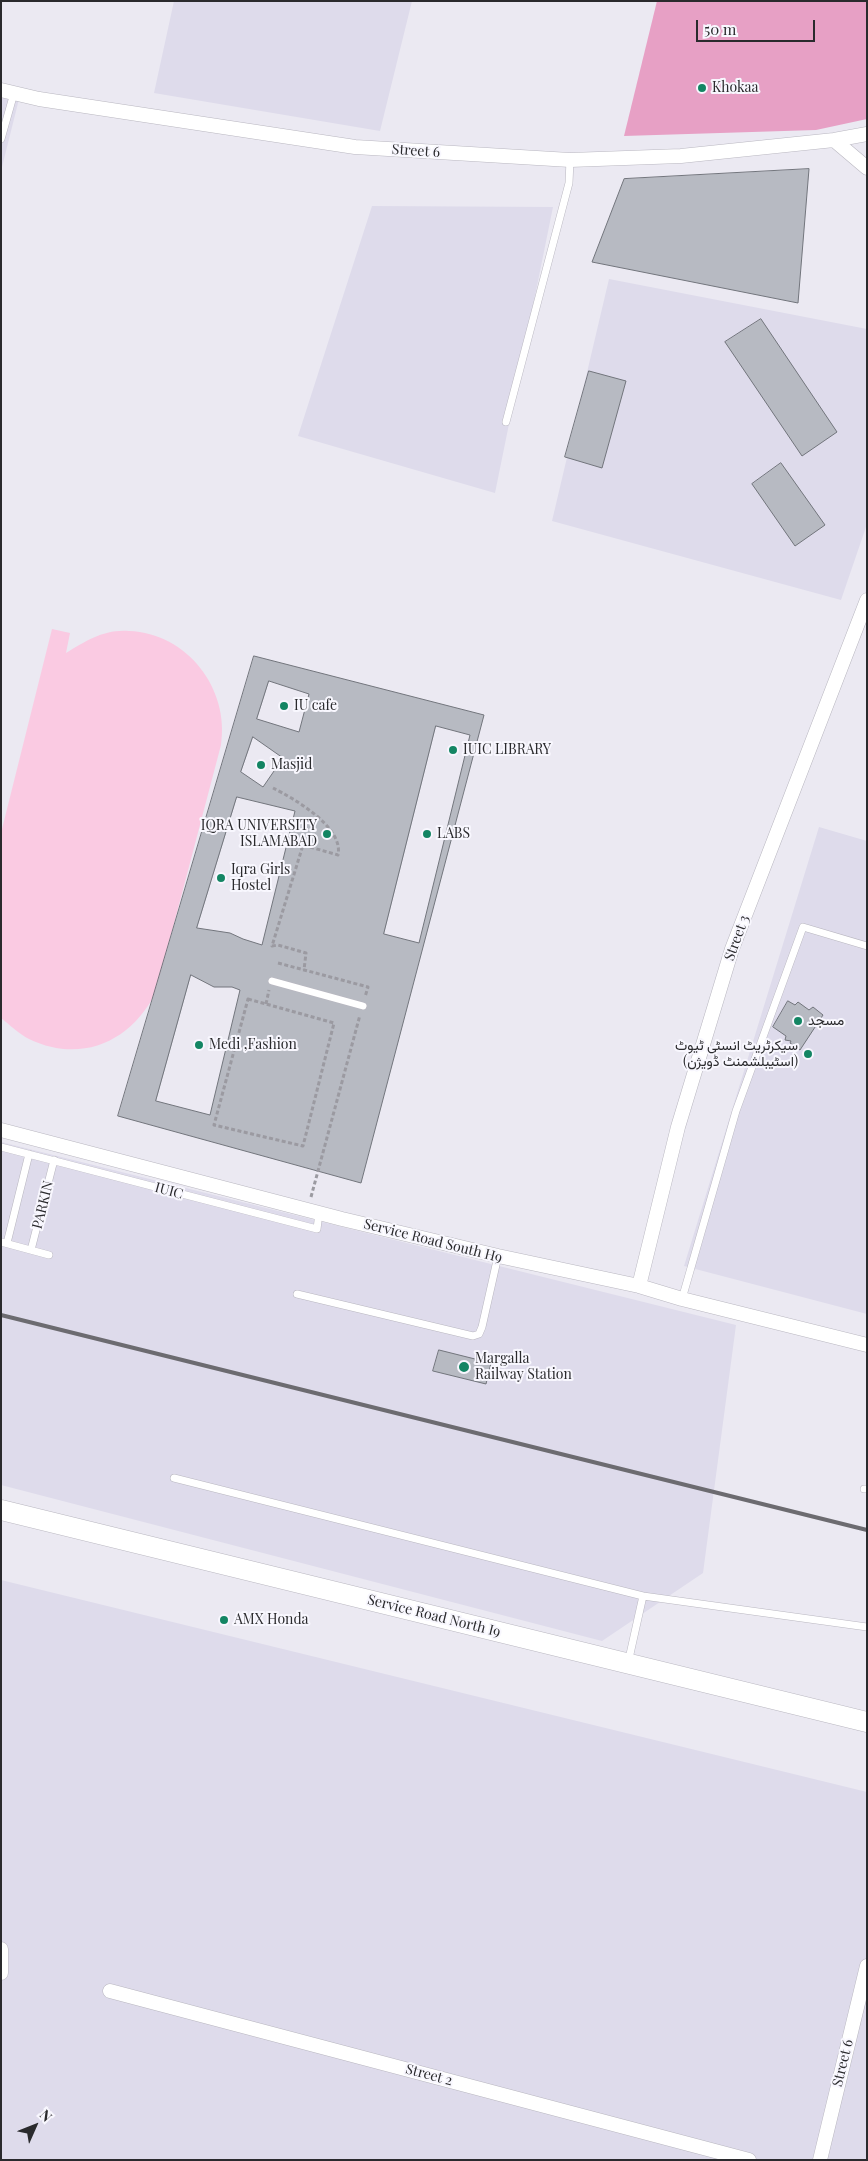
<!DOCTYPE html>
<html>
<head>
<meta charset="utf-8">
<style>
  body { margin:0 }
  #map { position:relative; width:868px; height:2161px; overflow:hidden; background:#ebe9f2; font-family:"Playfair Display",serif }
  canvas { display:block }
  .frame { position:absolute; inset:0; border:2px solid #2a2a2d; pointer-events:none }
  .north { position:absolute; left:10px; top:2101px; width:50px; height:50px; -webkit-text-stroke:4px #f8f7fe; paint-order:stroke; rotate:46deg; font-size:14px; font-weight:700; line-height:20px; text-align:center; color:#2a2a2d }
  .north::after { content:''; display:block; margin:auto; width:18px; height:22px; background:#2a2a2d; clip-path:polygon(50% 0,100% 100%,50% 72%,0 100%) }
  .scale { position:absolute; left:696px; top:20px; width:119px; height:22px; box-sizing:border-box; border:2px solid #2a2a2d; border-top:0; padding-left:6px; font-size:15px; line-height:18px; white-space:nowrap; color:#2a2a2d; -webkit-text-stroke:4px #f8f7fe; paint-order:stroke }
</style>
</head>
<body>
<div id="map">
<canvas width="868" height="2161"></canvas>
<div class="frame"></div>
<div class="north">N</div>
<div class="scale">50 m</div>
</div>
<script>
const c = document.querySelector('canvas').getContext('2d');
c.lineJoin = 'round';
function paint(path, color) {
  c.fillStyle = color;
  c.fill(path, 'evenodd');
}
function strokePath(path, color, width, dash) {
  c.strokeStyle = color;
  c.lineWidth = width;
  c.lineCap = dash ? 'butt' : 'round';
  c.setLineDash(dash || []);
  c.stroke(path);
}
function write(font, color, halo, rows, align = 'center') {
  c.font = font + ' "Playfair Display",Vazirmatn,serif';
  c.lineWidth = 4;
  c.setLineDash([]);
  c.textBaseline = 'middle';
  c.strokeStyle = halo;
  c.fillStyle = color;
  for (const [text, x, y, turn = 0] of rows) {
    c.save();
    c.translate(x, y);
    c.rotate((+turn || 0) * Math.PI / 180);
    c.textAlign = isNaN(turn) ? turn : align;
    if (halo) c.strokeText(text, 0, 0);
    c.fillText(text, 0, 0);
    c.restore();
  }
}
paint(new Path2D(`
  M174 1H412L380 131 154 93Z
  M1 90 20 95 1 171Z
  M372 206 553 207 495 493 298 436Z
  M609 279 867 329V524L841 600 552 521Z
  M819 827 867 841V1314L684 1266Z
  M1 1142 736 1325 703 1573 602 1641 1 1485Z
  M1 1580 867 1792V2160H1Z`), '#dedbeb');
paint(new Path2D(`
  M52 629 70 633 66 653C86 641 104 629 129 631 187 633 230 689 221 745L156 992C131 1042 81 1064 29 1039 19 1034 10 1025 1 1018V833Z`), '#facae2');
paint(new Path2D(`
  M657 1H867V119L816 130 624 136Z`), '#e7a0c5');
const building = new Path2D(`
  M809 169 798 303 592 262 624 179Z
  M761 319 837 432 802 456 725 342Z
  M589 371 626 381 602 468 565 457Z
  M781 463 825 525 795 546 752 484Z
  M254 656 484 715 361 1183 118 1116Z
  M269 681 309 694 299 732 257 719Z
  M436 726 470 735 419 943 384 934Z
  M253 737 283 758 263 787 241 772Z
  M237 797 295 811 262 945 243 939 230 933 197 928Z
  M191 975 214 987H232L240 990 210 1115 156 1101Z
  M788 1001 795 1005 798 1002 809 1010 813 1007 823 1015 800 1050 790 1043 791 1041 785 1040 786 1036 773 1027Z
  M439 1350 491 1363 486 1384 433 1371Z`);
paint(building, '#b7bac2');
strokePath(building, '#72757c', 1);
const lane = new Path2D(`
  M1 139 14 93
  M506 422 569 183 570 160
  M272 981 363 1006
  M1 1147 317 1229 319 1213
  M1 1242 49 1255
  M7 1243 29 1154
  M31 1250 54 1160
  M297 1294 473 1336 479 1334 482 1327 498 1256
  M682 1299 736 1111 803 927 867 946
  M174 1478 643 1596 628 1663
  M864 1489H867
  M643 1596 867 1627`);
const street = new Path2D(`
  M1 90 39 99 355 147 570 160 681 156 834 140 867 134
  M834 140 867 168
  M1 1130 342 1219 498 1256 639 1286 682 1299 867 1345
  M639 1286 678 1127 732 949 867 600
  M1 1949V1973
  M110 1991 749 2160
  M820 2160 867 1966`);
const secondary = new Path2D(`
  M1 1510 867 1722`);
strokePath(lane, '#b9b7c0', 8);
strokePath(street, '#b9b7c0', 15);
strokePath(secondary, '#b9b7c0', 21);
strokePath(new Path2D(`
  M273 788C293 798 344 827 338 855L303 845 272 946 278 945 306 953 304 970
  M278 963 368 987 365 997
  M248 999 334 1023 303 1146 214 1125Z
  M266 1004 269 990
  M311 1197 360 1015`), '#9b9aa1', 3, [4, 2.5]);
strokePath(lane, '#fff', 7);
strokePath(street, '#fff', 14);
strokePath(secondary, '#fff', 20);
strokePath(new Path2D(`
  M1 1315 867 1530`), '#6c6b70', 4);
for (const [x, y, r, color] of [
  [702,88,5,"#138563"],
  [284,706,5,"#138563"],
  [453,750,5,"#138563"],
  [261,765,5,"#138563"],
  [327,834,5,"#138563"],
  [427,834,5,"#138563"],
  [221,878,5,"#138563"],
  [798,1021,5,"#138563"],
  [199,1045,5,"#138563"],
  [808,1054,5,"#138563"],
  [464,1367,6,"#138563"],
  [224,1620,5,"#138563"]
]) {
  const dot = new Path2D();
  dot.arc(x, y, r, 0, 2 * Math.PI);
  c.fillStyle = color;
  c.fill(dot);
  strokePath(dot, '#f8f7fe', 2);
}
write('14px', '#2a2a2d', '#f8f7fe', [
  ["Khokaa",712,88],
  ["IU cafe",294,706],
  ["IUIC LIBRARY",463,750],
  ["Masjid",271,765],
  ["IQRA UNIVERSITY",317,826,"right"],
  ["ISLAMABAD",317,842,"right"],
  ["LABS",437,834],
  ["Iqra Girls",231,870],
  ["Hostel",231,886],
  ["مسجد",808,1021],
  ["Medi ,Fashion",209,1045],
  ["سیکرٹریٹ انسٹی ٹیوٹ",798,1046,"right"],
  ["(اسٹیبلشمنٹ ڈویژن)",798,1062,"right"],
  ["Margalla",475,1359],
  ["Railway Station",475,1375],
  ["AMX Honda",234,1620]
], 'left');
write('14px', '#2a2a2d', '#f8f7fe', [
  ["Street 6",416,151,4],
  ["Street 3",737,938,-70],
  ["IUIC",169,1191,15],
  ["PARKIN",43,1205,-76],
  ["Service Road South H9",433,1241,14],
  ["Service Road North I9",434,1616,14],
  ["Street 6",843,2063,-76],
  ["Street 2",429,2075,15]
]);
</script>
</body>
</html>
